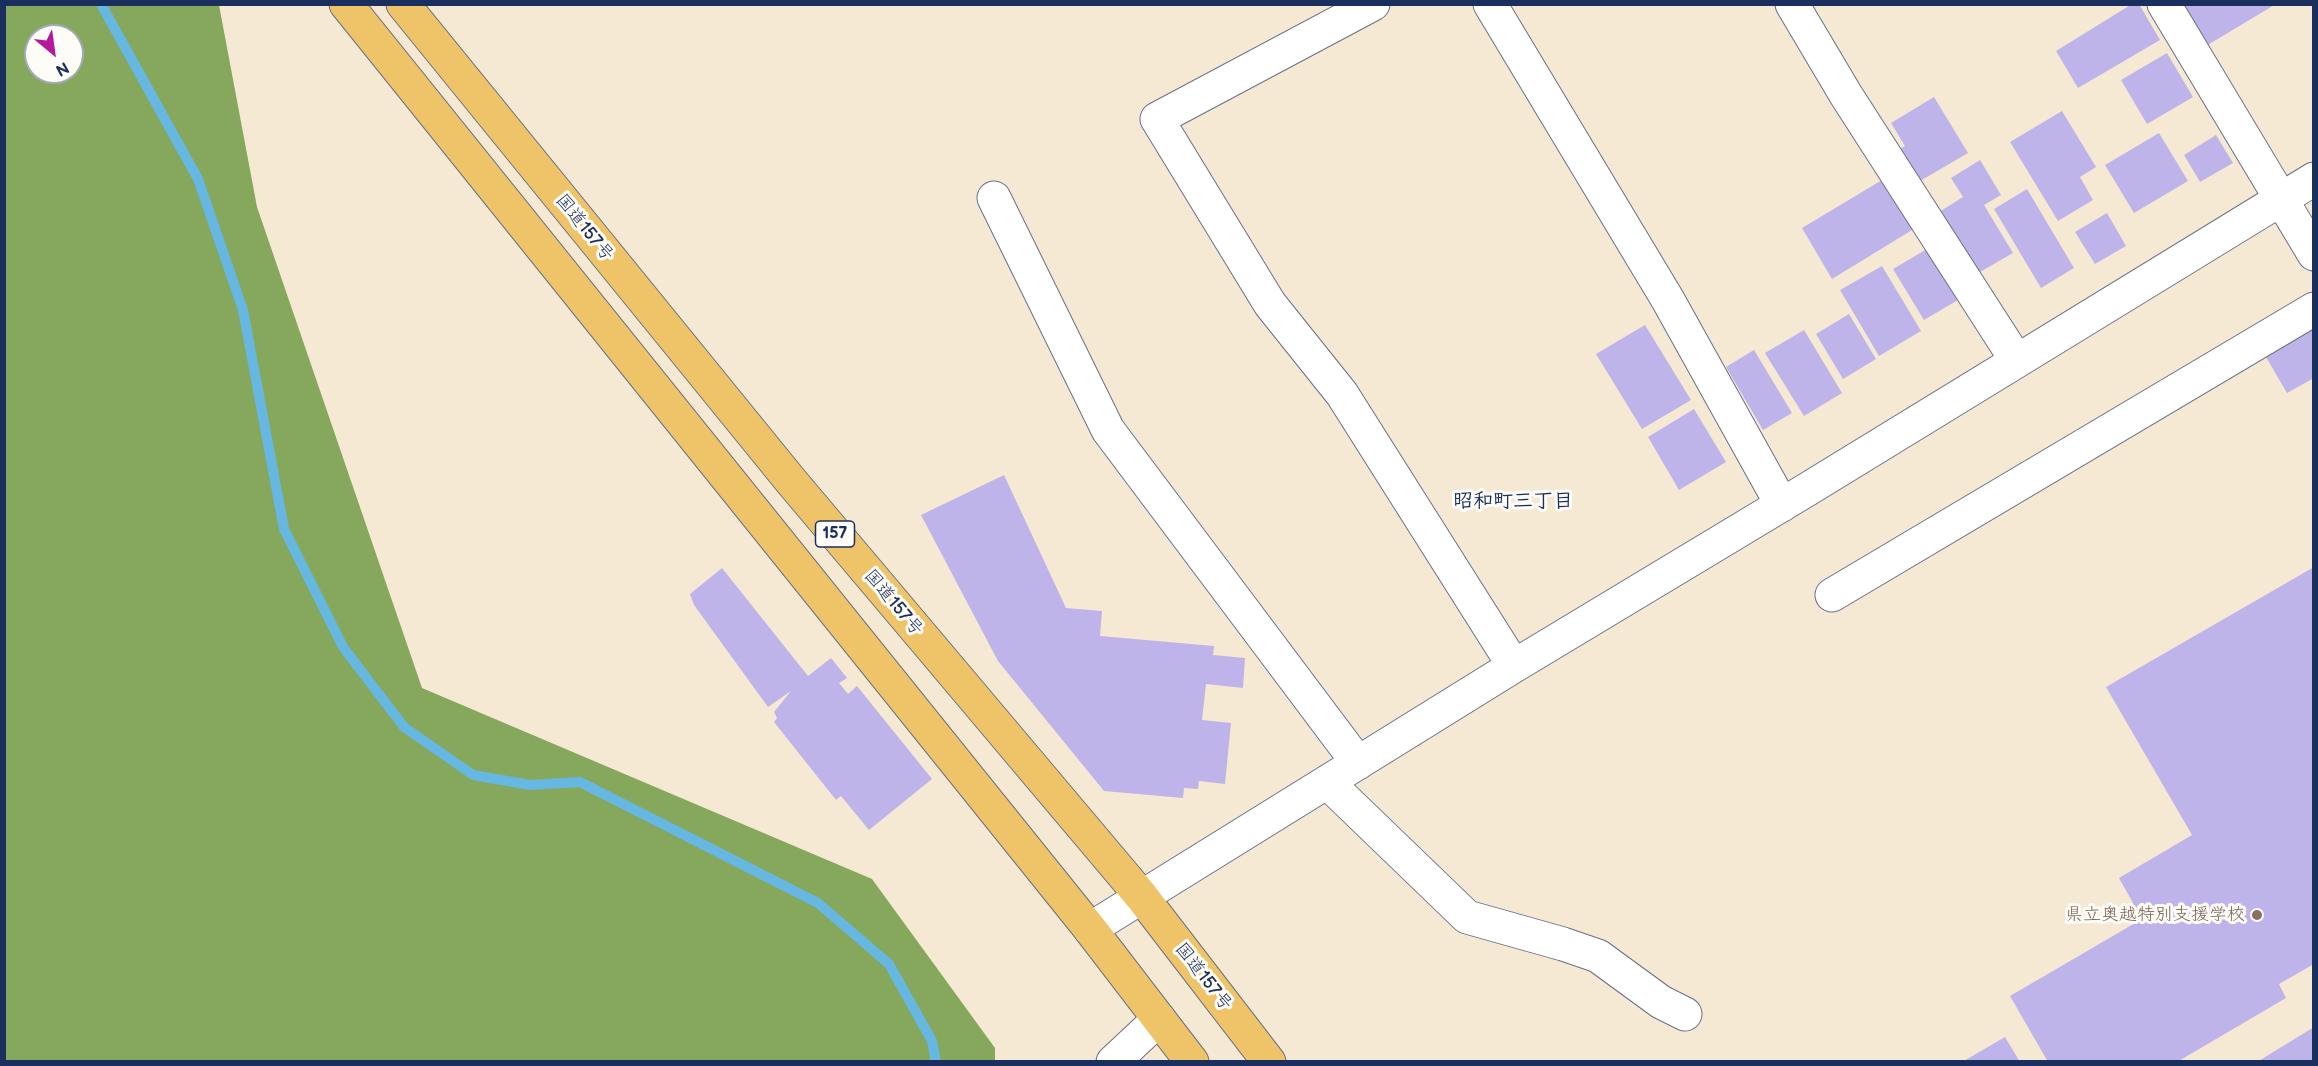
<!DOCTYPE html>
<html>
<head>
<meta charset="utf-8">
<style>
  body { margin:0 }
  #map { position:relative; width:2318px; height:1066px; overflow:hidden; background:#f6e9d4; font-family:"Balsamiq Sans",sans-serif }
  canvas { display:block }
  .frame { position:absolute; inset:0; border:6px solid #1b2f5e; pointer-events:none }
  .north { position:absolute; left:24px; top:24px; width:60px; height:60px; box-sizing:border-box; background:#fdfcf7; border:2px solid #a3aaba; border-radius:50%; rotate:151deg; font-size:16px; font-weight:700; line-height:24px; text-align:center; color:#1b2f5e }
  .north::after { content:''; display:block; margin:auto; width:21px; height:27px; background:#b5179e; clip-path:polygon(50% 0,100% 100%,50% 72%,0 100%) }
</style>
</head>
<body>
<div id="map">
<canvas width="2318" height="1066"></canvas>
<div class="frame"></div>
<div class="north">N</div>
</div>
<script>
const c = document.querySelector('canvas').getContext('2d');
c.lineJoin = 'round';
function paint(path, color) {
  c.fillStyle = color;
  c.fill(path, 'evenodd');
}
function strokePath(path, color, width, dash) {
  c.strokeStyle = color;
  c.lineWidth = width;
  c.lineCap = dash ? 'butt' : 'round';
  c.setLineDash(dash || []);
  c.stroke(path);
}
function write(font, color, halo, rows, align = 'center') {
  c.font = font + ' "Balsamiq Sans","Klee One",sans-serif';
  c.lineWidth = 6;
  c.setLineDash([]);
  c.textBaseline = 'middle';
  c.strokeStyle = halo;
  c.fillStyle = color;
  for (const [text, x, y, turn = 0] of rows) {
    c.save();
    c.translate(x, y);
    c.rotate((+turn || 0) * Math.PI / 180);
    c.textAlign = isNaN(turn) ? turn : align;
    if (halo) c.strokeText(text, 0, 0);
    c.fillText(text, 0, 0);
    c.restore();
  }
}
paint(new Path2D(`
  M5 4 219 5 257 207 422 688 872 879 995 1048V1061H5ZM36 36H72V72H36Z`), '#86a85c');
strokePath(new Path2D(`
  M101 4 198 179 243 310 284 529 343 647 404 727 473 775 530 785 580 782 818 903 889 964 932 1041 936 1062`), '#66b7e1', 10);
paint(new Path2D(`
  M2132 4H2139L2160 40 2078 88 2056 51Z
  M2182 4H2276L2206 46Z
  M2167 53 2193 97 2147 124 2121 80Z
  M1934 97 1968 153 1915 184 1895 152 1905 146 1891 123Z
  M2062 111 2096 167 2080 177 2093 200 2058 221 2010 142Z
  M2159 133 2188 181 2134 213 2105 165Z
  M2216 135 2233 163 2200 182 2184 155Z
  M1980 160 2001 195 1984 205 2013 253 1973 276 1936 214 1963 197 1951 178Z
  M1887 177 1917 227 1832 279 1802 228Z
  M2027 189 2074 268 2041 288 1994 209Z
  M2107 213 2126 246 2095 264 2075 232Z
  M1932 246 1963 297 1924 320 1893 269Z
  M1882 266 1921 331 1879 356 1840 290Z
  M1849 314 1876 359 1843 379 1816 334Z
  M1645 325 1691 400 1642 429 1596 354Z
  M2314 328V378L2287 393 2266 357Z
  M1804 330 1842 393 1804 416 1765 353Z
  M1754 350 1792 413 1763 430 1726 367Z
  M1694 409 1726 462 1679 490 1648 437Z
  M1004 475 1066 608 1102 611 1100 636 1214 646 1213 655 1245 658 1243 688 1206 684 1202 720 1231 723 1225 784 1199 781 1198 789 1184 788 1183 798 1104 791 998 661 921 515Z
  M2314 567V964L2279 984 2286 998 2177 1062H2048L2010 996 2142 919 2119 878 2192 835 2106 687Z
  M722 568 808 676 831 658 847 678 839 683 848 694 857 686 932 779 869 830 841 796 836 800 774 722 777 718 774 712 791 691 768 707 694 605 690 594Z
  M2314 1027V1062H2257Z
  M2005 1037 2020 1062H1962Z`), '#beb4e9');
const minor = new Path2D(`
  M1373 4 1157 119 1270 304 1342 394 1514 666
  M1490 4 1668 300 1782 505
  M1792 4 1846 95 2017 361
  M2164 4 2314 254
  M994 198 1108 430 1358 763
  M1832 595 2314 309
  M1328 783 1467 917 1563 944 1598 956 1661 1002 1685 1014
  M1090 929 1514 666 1808 489 2314 179
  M1113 1062 1159 1019`);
const highway = new Path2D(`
  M346 4 1090 929 1192 1062
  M403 4 791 481 1142 897 1269 1062`);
strokePath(minor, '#687087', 35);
strokePath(highway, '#687087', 35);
strokePath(minor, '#fff', 33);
strokePath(highway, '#efc469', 33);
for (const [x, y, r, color] of [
  [2257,915,6,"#8d6e63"]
]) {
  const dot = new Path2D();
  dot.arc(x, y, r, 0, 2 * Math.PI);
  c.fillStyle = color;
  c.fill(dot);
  strokePath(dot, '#fdfcf7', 2);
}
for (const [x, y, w] of [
  [835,534,39]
]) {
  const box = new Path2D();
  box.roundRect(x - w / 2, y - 13, w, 26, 4.5);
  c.fillStyle = '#fdfcf7';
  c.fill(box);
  strokePath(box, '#1b2f5e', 1.5);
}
write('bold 16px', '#1b2f5e', null, [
  ["157",835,534]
]);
write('18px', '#1b2f5e', '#fdfcf7', [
  ["国道157号",584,228,51],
  ["国道157号",893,603,50],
  ["国道157号",1203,977,52]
]);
write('18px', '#785e54', '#fdfcf7', [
  ["県立奥越特別支援学校",2245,915]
], 'right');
write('bold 20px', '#1b2f5e', '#fdfcf7', [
  ["昭和町三丁目",1513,502]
]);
</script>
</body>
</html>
